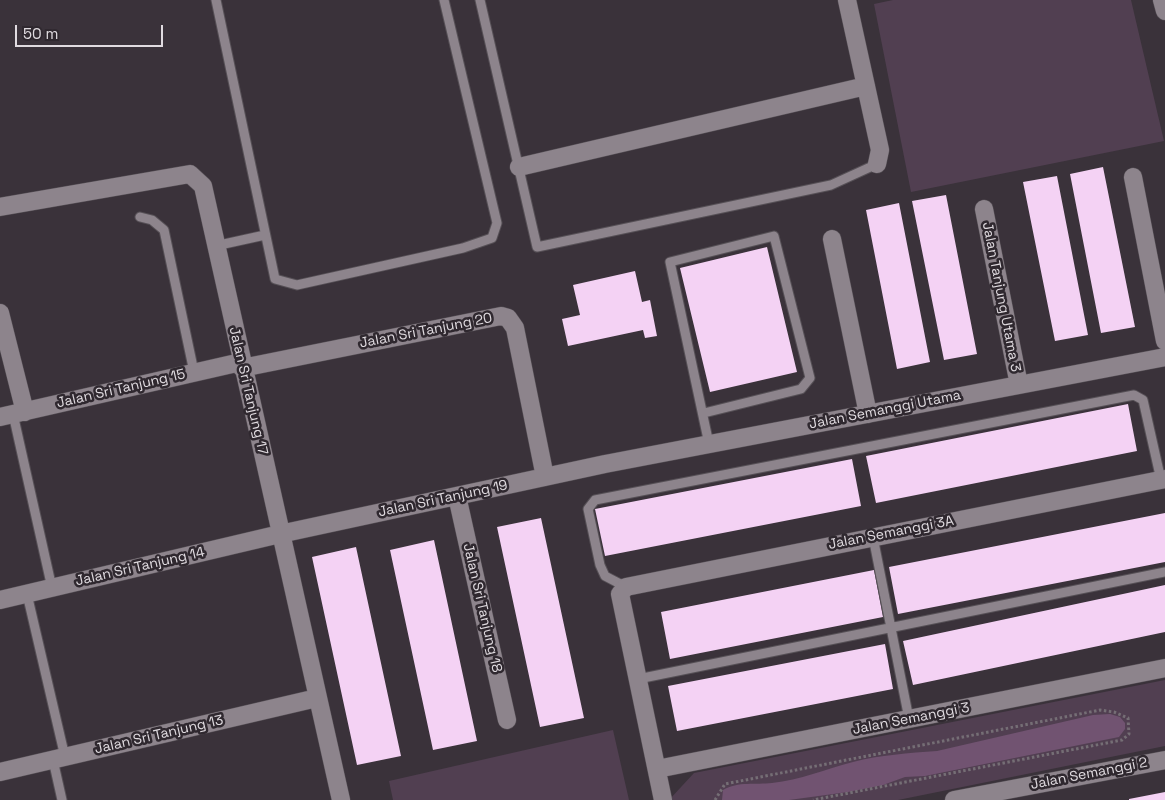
<!DOCTYPE html>
<html>
<head>
<meta charset="utf-8">
<style>
  body { margin:0 }
  #map { position:relative; width:1165px; height:800px; overflow:hidden; background:#3a323a; font-family:"Space Grotesk",sans-serif }
  canvas { display:block }
  .scale { position:absolute; left:15px; top:25px; width:148px; height:22px; box-sizing:border-box; border:2px solid #e0dbe0; border-top:0; padding-left:6px; font-size:15px; line-height:18px; white-space:nowrap; color:#e0dbe0; -webkit-text-stroke:4px #2f282f; paint-order:stroke }
</style>
</head>
<body>
<div id="map">
<canvas width="1165" height="800"></canvas>
<div class="scale">50 m</div>
</div>
<script>
const c = document.querySelector('canvas').getContext('2d');
c.lineJoin = 'round';
function paint(path, color) {
  c.fillStyle = color;
  c.fill(path, 'evenodd');
}
function strokePath(path, color, width, dash) {
  c.strokeStyle = color;
  c.lineWidth = width;
  c.lineCap = dash ? 'butt' : 'round';
  c.setLineDash(dash || []);
  c.stroke(path);
}
function write(font, color, halo, rows, align = 'center') {
  c.font = font + ' "Space Grotesk",sans-serif';
  c.lineWidth = 5;
  c.setLineDash([]);
  c.textBaseline = 'middle';
  c.strokeStyle = halo;
  c.fillStyle = color;
  for (const [text, x, y, turn = 0] of rows) {
    c.save();
    c.translate(x, y);
    c.rotate((+turn || 0) * Math.PI / 180);
    c.textAlign = isNaN(turn) ? turn : align;
    if (halo) c.strokeText(text, 0, 0);
    c.fillText(text, 0, 0);
    c.restore();
  }
}
paint(new Path2D(`
  M893 0H1131L1164 141 911 192 874 4Z
  M1165 680V746L898 800H669L694 773Z
  M613 730 629 800H393L389 781Z`), '#513f51');
paint(new Path2D(`
  M1110 714 1120 717 1125 723V729L1119 737 925 776 905 777 883 785 848 792 789 800H722L723 790C738 781 756 785 772 783 800 780 826 769 853 762 880 755 909 753 937 751L1093 715Z`), '#715371');
paint(new Path2D(`
  M1103 167 1135 327 1101 333 1070 174Z
  M1057 176 1088 335 1055 341 1023 182Z
  M946 195 977 354 944 360 912 201Z
  M899 203 930 362 897 369 866 210Z
  M767 247 797 372 710 392 680 268Z
  M635 271 642 302 650 300 657 336 645 338 643 330 568 346 562 319 580 315 573 285Z
  M1128 404 1137 451 876 503 866 456Z
  M852 459 861 506 605 556 595 509Z
  M1165 513V562L898 614 889 567Z
  M541 518 584 718 540 727 497 527Z
  M434 540 477 741 433 750 390 550Z
  M356 547 401 756 357 765 312 557Z
  M874 570 883 617 670 659 661 612Z
  M1165 585V632L913 685 903 641Z
  M885 644 893 689 677 731 668 686Z
  M1165 792V800H1129V799Z`), '#f4d2f4');
const service = new Path2D(`
  M216 0 275 279 297 285 463 248 492 238 497 223 444 0
  M480 0 537 247 831 185 877 164
  M140 217 152 220 164 230 194 372
  M215 246 265 235
  M704 413 801 389 810 378 774 236 670 262 709 444
  M13 414 52 588
  M873 537 909 719
  M626 587 605 576 600 565 588 509 595 500 1134 395 1143 400 1161 480
  M27 594 65 757
  M638 679 1165 572
  M53 760 62 800`);
const minor = new Path2D(`
  M847 0 880 150 877 164
  M1162 0 1165 11
  M519 167 866 86
  M1133 177 1165 341
  M0 207 190 174 203 186 341 800
  M984 209 1019 385
  M832 239 868 414
  M0 313 25 412
  M242 368 501 316 508 318 515 328 545 477
  M0 417 241 362
  M457 496 507 720
  M0 600 280 534 605 464 1165 357
  M657 769 1165 668
  M0 772 317 698
  M663 800 620 594 626 587 1165 479
  M954 800 1165 760`);
strokePath(service, '#565056', 11);
strokePath(minor, '#565056', 19);
strokePath(new Path2D(`
  M715 800 725 784 1100 710 1114 712 1128 718 1129 734 1122 740 813 800`), '#756e75', 3, [2.5, 2.5]);
strokePath(service, '#8d848c', 9);
strokePath(minor, '#8d848c', 18);
write('14px', '#e0dbe0', '#2f282f', [
  ["Jalan Tanjung Utama 3",1001,297,79],
  ["Jalan Sri Tanjung 20",426,331,-11],
  ["Jalan Sri Tanjung 15",121,389,-13],
  ["Jalan Sri Tanjung 17",248,391,77],
  ["Jalan Semanggi Utama",885,410,-11],
  ["Jalan Sri Tanjung 19",443,499,-12],
  ["Jalan Semanggi 3A",891,533,-11],
  ["Jalan Sri Tanjung 14",140,567,-13],
  ["Jalan Sri Tanjung 18",482,608,77],
  ["Jalan Semanggi 3",911,719,-11],
  ["Jalan Sri Tanjung 13",159,735,-13],
  ["Jalan Semanggi 2",1089,774,-11]
]);
</script>
</body>
</html>
